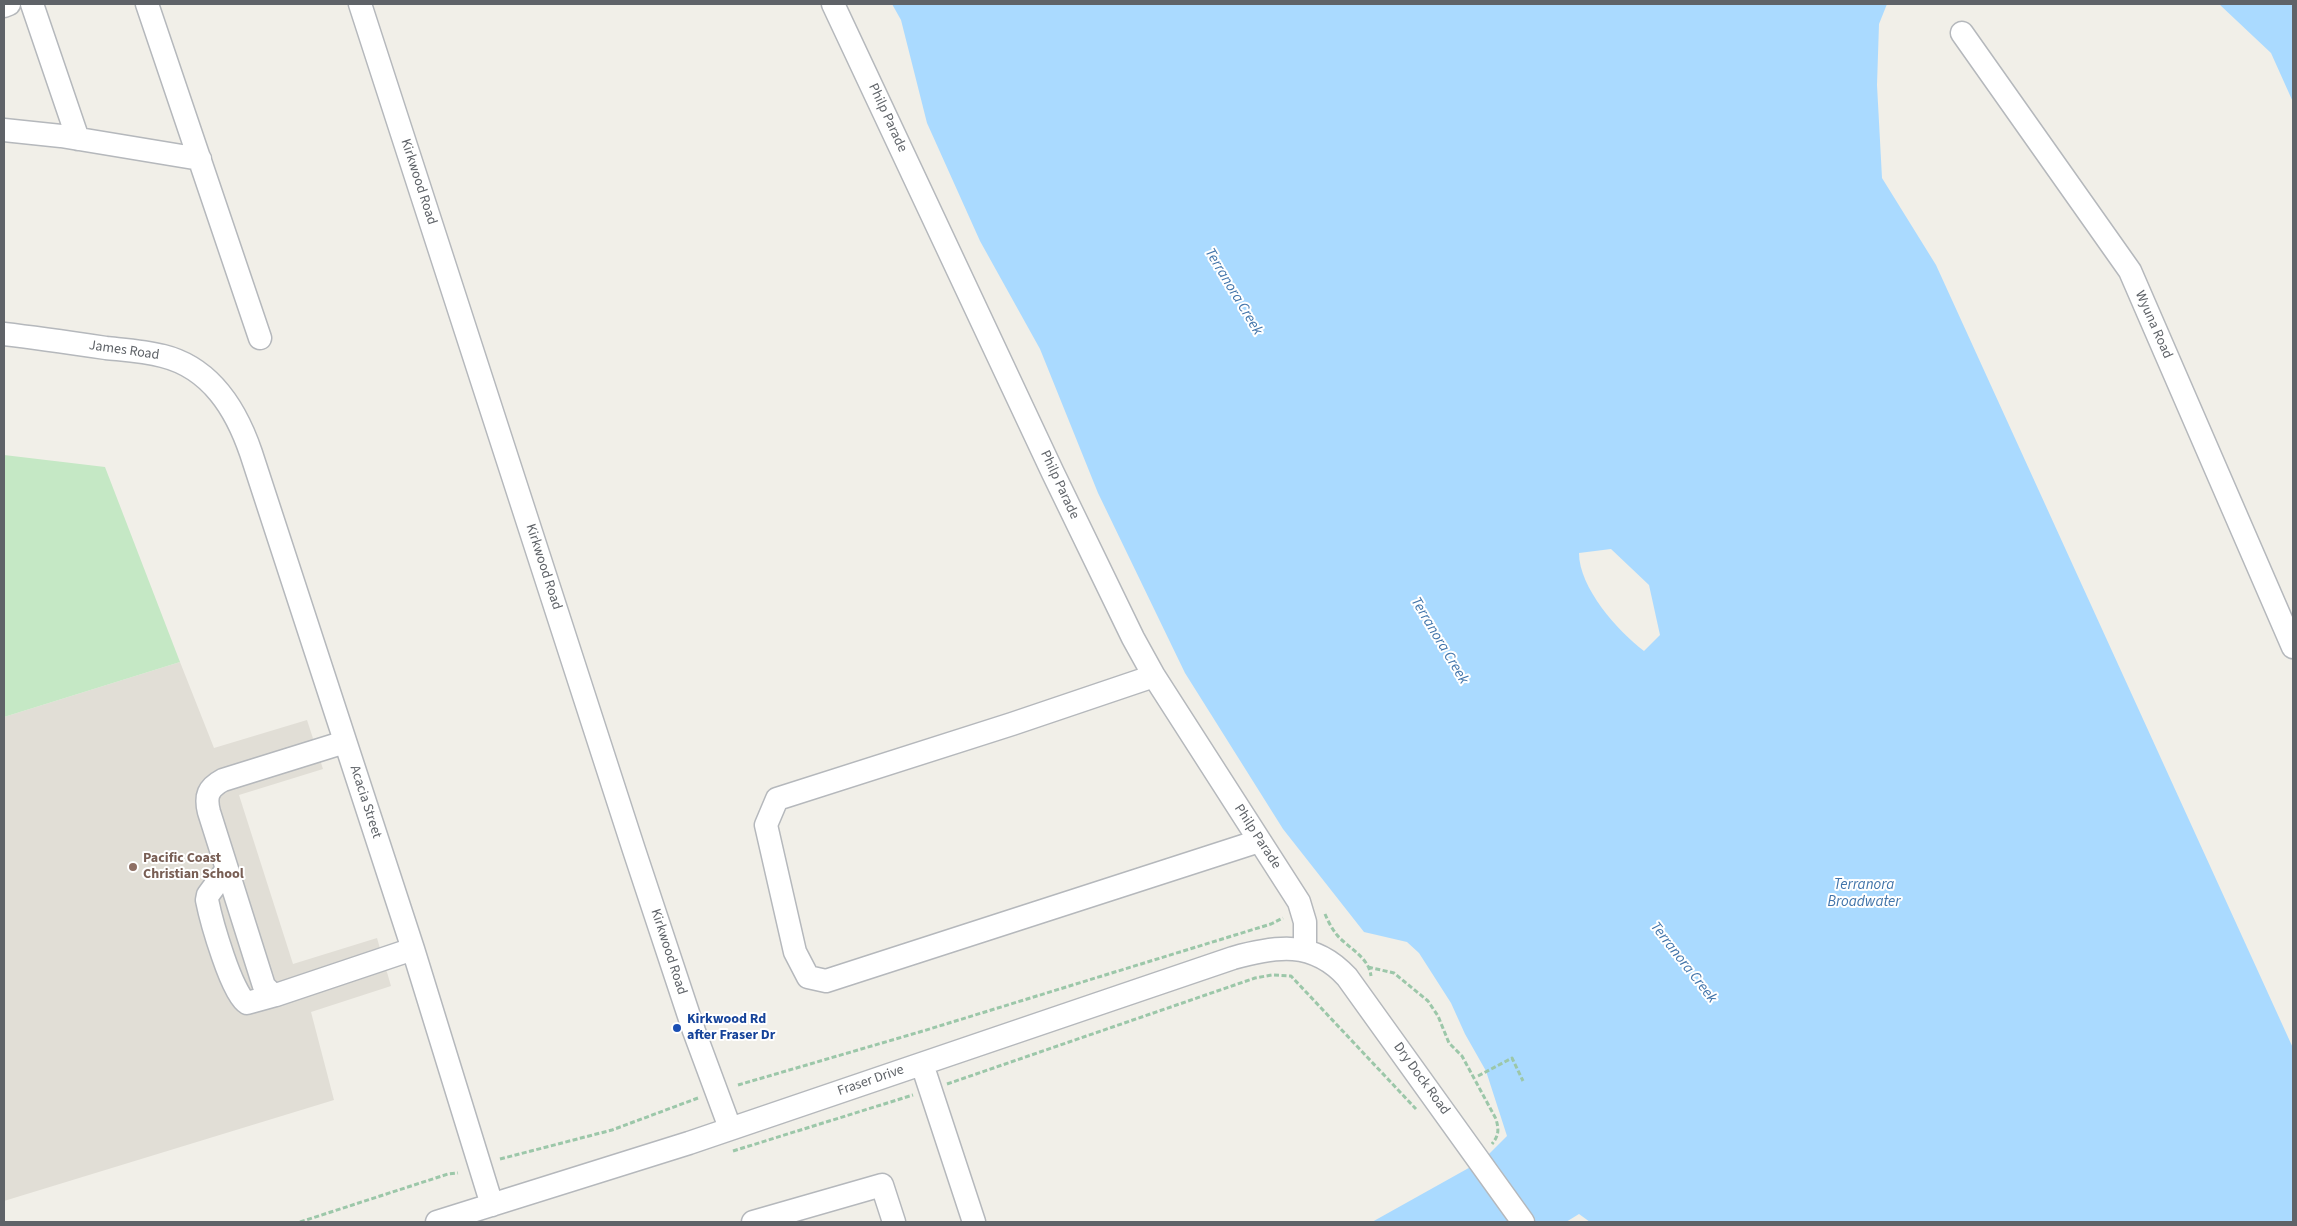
<!DOCTYPE html>
<html>
<head>
<meta charset="utf-8">
<style>
  body { margin:0 }
  #map { position:relative; width:2297px; height:1226px; overflow:hidden; background:#f1efe8; font-family:"Source Sans 3",sans-serif }
  canvas { display:block }
  .frame { position:absolute; inset:0; border:5px solid #5f6368; pointer-events:none }
</style>
</head>
<body>
<div id="map">
<canvas width="2297" height="1226"></canvas>
<div class="frame"></div>
</div>
<script>
const c = document.querySelector('canvas').getContext('2d');
c.lineJoin = 'round';
function paint(path, color) {
  c.fillStyle = color;
  c.fill(path, 'evenodd');
}
function strokePath(path, color, width, dash) {
  c.strokeStyle = color;
  c.lineWidth = width;
  c.lineCap = dash ? 'butt' : 'round';
  c.setLineDash(dash || []);
  c.stroke(path);
}
function write(font, color, halo, rows, align = 'center') {
  c.font = font + ' "Source Sans 3",sans-serif';
  c.lineWidth = 4;
  c.setLineDash([]);
  c.textBaseline = 'middle';
  c.strokeStyle = halo;
  c.fillStyle = color;
  for (const [text, x, y, turn = 0] of rows) {
    c.save();
    c.translate(x, y);
    c.rotate((+turn || 0) * Math.PI / 180);
    c.textAlign = isNaN(turn) ? turn : align;
    if (halo) c.strokeText(text, 0, 0);
    c.fillText(text, 0, 0);
    c.restore();
  }
}
paint(new Path2D(`
  M180 662 214 748 307 720 323 769 239 795 293 964 377 938 391 986 311 1012 334 1100 4 1201V717Z`), '#e1ded6');
paint(new Path2D(`
  M4 455 105 467 180 662 4 717Z`), '#c5e8c5');
paint(new Path2D(`
  M892 4H1887L1879 24 1877 85 1882 178 1936 265 2293 1048V1222H1590L1579 1214 1566 1222H1372L1483 1160 1507 1136 1486 1071 1465 1034 1451 1003 1419 953 1407 942 1364 932 1283 829 1185 673 1098 493 1040 349 980 241 927 123 901 20ZM1611 549 1649 585 1660 635 1644 651C1618 631 1579 588 1579 553Z
  M2219 4H2293V102L2271 53Z`), '#aadaff');
const minor = new Path2D(`
  M32 4 78 139
  M147 4 260 338
  M360 4 634 850 694 1031 730 1128
  M833 4 1053 473 1133 638 1154 676 1299 902 1305 922V950
  M4 6 9 4
  M1962 33 2130 271 2293 647
  M4 130 61 136 200 159
  M4 334C38 338 72 343 106 348 125 350 144 351 163 356 211 368 236 409 251 453L413 949 492 1205
  M1154 676 1012 724 777 799 766 825 795 952 808 977 826 981 1259 841
  M345 742 223 780C208 788 205 796 209 812L264 986 271 993 276 995 413 949
  M227 869 208 895 207 900C211 920 232 995 247 1003L276 995
  M922 1064 974 1222
  M437 1222 689 1143 1233 958C1276 946 1313 940 1347 977L1523 1222
  M753 1222 882 1185 894 1222`);
strokePath(minor, '#b5b8bc', 25);
strokePath(new Path2D(`
  M1325 914C1328 921 1332 929 1337 935 1348 948 1369 957 1371 976
  M1368 967 1394 973 1428 1001 1438 1016 1449 1043 1462 1056 1496 1119C1499 1130 1499 1135 1492 1144
  M1478 1076 1512 1058 1523 1081
  M947 1084 1255 978 1272 975 1291 976 1416 1109
  M738 1085 923 1031 1271 924 1283 918
  M733 1151 913 1095
  M500 1159 612 1130 698 1098
  M300 1222 448 1174 458 1173`), '#9cc7a9', 3, [5, 2.5]);
strokePath(minor, '#fff', 22);
for (const [x, y, r, color] of [
  [133,867,5,"#8d6e63"],
  [677,1028,5,"#1a4fb4"]
]) {
  const dot = new Path2D();
  dot.arc(x, y, r, 0, 2 * Math.PI);
  c.fillStyle = color;
  c.fill(dot);
  strokePath(dot, '#fff', 2);
}
write('14px', '#5f6368', '#fff', [
  ["Philp Parade",887,118,65],
  ["Kirkwood Road",418,182,72],
  ["Wyuna Road",2153,325,66],
  ["James Road",124,351,8],
  ["Philp Parade",1059,485,65],
  ["Kirkwood Road",543,567,72],
  ["Acacia Street",365,802,72],
  ["Philp Parade",1257,837,57],
  ["Kirkwood Road",668,952,72],
  ["Dry Dock Road",1421,1079,54],
  ["Fraser Drive",871,1081,-19]
]);
write('bold 14px', '#785e54', '#fff', [
  ["Pacific Coast",143,859],
  ["Christian School",143,875]
], 'left');
write('bold 14px', '#164399', '#fff', [
  ["Kirkwood Rd",687,1020],
  ["after Fraser Dr",687,1036]
], 'left');
write('italic 15px', '#4174aa', '#fff', [
  ["Terranora Creek",1233,292,59],
  ["Terranora Creek",1439,641,59],
  ["Terranora",1864,886],
  ["Broadwater",1864,903],
  ["Terranora Creek",1683,963,52]
]);
</script>
</body>
</html>
